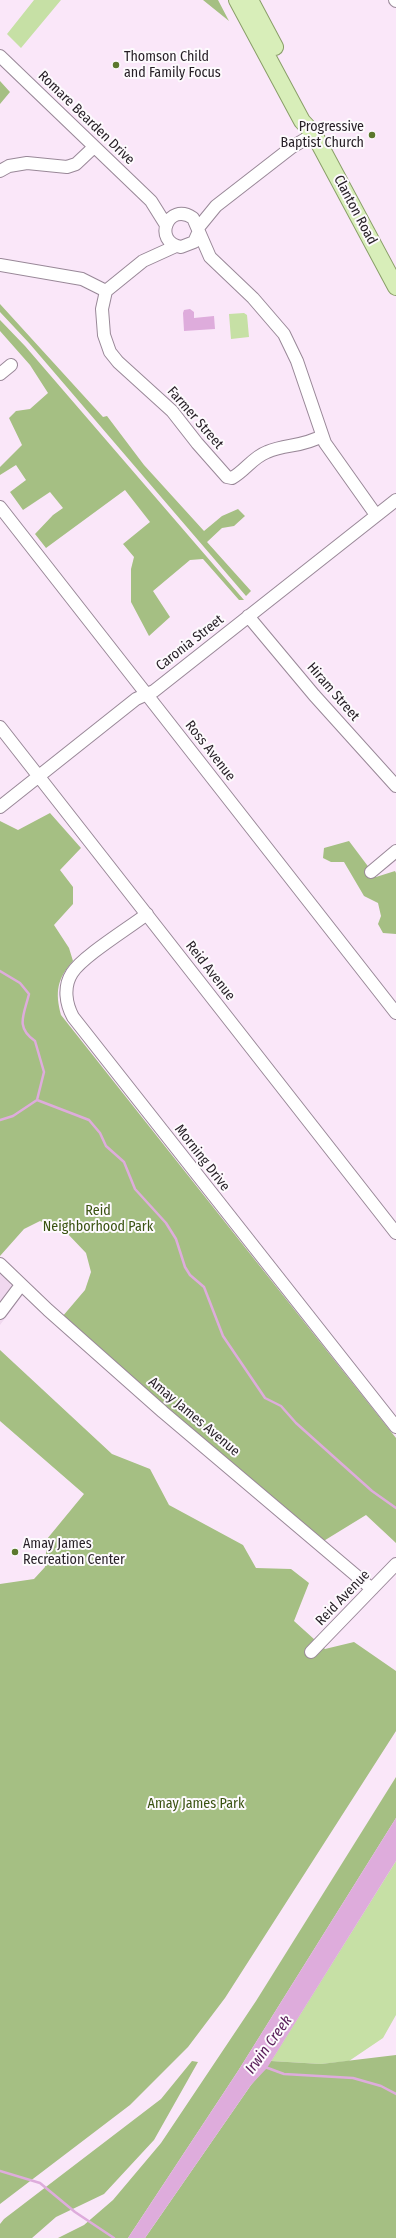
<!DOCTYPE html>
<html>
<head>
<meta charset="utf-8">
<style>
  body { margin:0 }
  canvas { display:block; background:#fae7f9 }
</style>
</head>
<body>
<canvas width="396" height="2238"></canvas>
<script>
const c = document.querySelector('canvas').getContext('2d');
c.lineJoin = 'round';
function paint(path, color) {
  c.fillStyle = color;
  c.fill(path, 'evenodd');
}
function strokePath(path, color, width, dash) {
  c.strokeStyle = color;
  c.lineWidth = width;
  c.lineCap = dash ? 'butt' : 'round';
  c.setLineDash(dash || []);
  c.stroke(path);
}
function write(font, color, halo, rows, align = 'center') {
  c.font = font + ' "Fira Sans Condensed",sans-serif';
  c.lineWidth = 4;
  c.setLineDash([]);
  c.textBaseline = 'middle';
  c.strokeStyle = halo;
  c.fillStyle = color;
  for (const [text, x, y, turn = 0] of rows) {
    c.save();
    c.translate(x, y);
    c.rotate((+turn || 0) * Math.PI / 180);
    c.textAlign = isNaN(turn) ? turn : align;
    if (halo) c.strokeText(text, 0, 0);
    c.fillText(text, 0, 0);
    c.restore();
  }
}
paint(new Path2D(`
  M0 1273 22 1296 0 1325Z`), '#f0d8ef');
paint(new Path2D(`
  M34 0H61L21 48 7 34Z
  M244 313 247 315 249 337 231 339 229 314Z
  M396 1861V2015L383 2038 349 2061 321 2064 271 2061Z`), '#c6e0a5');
paint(new Path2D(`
  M203 0H218L229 21Z
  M0 81 10 92 0 104Z
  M0 304 103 417 107 416 144 465 204 531 222 516 238 509 245 516 234 526 222 528 207 542 251 591 246 596 29 343 0 312Z
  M0 320 25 346 244 600H239L203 559 190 560 153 591 170 617 149 636 131 602V569L134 557 123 544 150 522 125 490 46 548 35 534 53 515 63 508 50 492 23 510 10 492 26 480 16 465 0 475V467L22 445 9 418 16 411 30 409 48 393 30 365 0 331Z
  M50 813 81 848 60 870 73 887V904L54 925 69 948 73 961C57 979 55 992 61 1015L396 1438V1543L366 1515 322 1542 62 1317 85 1290 91 1272 86 1253 66 1232 40 1221 24 1229 0 1256V821L18 830Z
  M349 841 376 877 395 871 396 873V934L383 933 378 924 381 916 378 903 364 896 344 862H331L323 858 324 848Z
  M0 1350 112 1454 150 1469 169 1505 243 1545 256 1568 291 1569 309 1583 294 1621 325 1649 354 1642 396 1671V1731L225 1998 188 2047 130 2105 0 2204V1584L34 1579 45 1567 47 1539 84 1494 0 1421Z
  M396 1777V1818L238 2071 128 2238H58L84 2225 113 2200 161 2143 256 2001Z
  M396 2055V2238H145L251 2085 271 2061 321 2064Z
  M192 2061 198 2062 154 2140 104 2194 56 2217 32 2238H0V2224L4 2219 161 2099Z`), '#a5bf83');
paint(new Path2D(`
  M190 309 194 312V318L214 316 215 329 184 331 183 313 184 310Z
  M396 1818V1861L267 2068 251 2085 145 2238H128L238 2071Z`), '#deacdc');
strokePath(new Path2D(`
  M0 971 20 983 29 994C24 1015 15 1027 35 1041L44 1072 37 1100 13 1116 0 1120
  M37 1100 89 1120 100 1133 106 1146 124 1162 135 1189 166 1223 176 1239 185 1267 190 1275 204 1287 223 1336 265 1398 281 1406 296 1423 372 1491 396 1508
  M265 2067 284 2074 353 2078 381 2086 396 2094
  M0 2171 40 2183 75 2212 114 2238`), '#deacdc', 2.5);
const minor = new Path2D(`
  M395 0 396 1
  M0 56 151 201 166 225
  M0 171 9 166 27 163 67 167 76 164 94 147
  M198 228 216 206 292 147 314 134
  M198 233 194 242 181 247C152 242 168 201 193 218L210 257 253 298 284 334 297 361 325 443 376 515
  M176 246 143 261 106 291 102 309 104 335 110 352 118 362 172 411 197 443 227 477 232 478C245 471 253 457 267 452 286 444 302 447 322 436
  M0 265 82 279 106 291
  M0 374 11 365
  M0 507 396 1013
  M248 616 314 695 396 786
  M0 727 396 1233
  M0 807 136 699 154 691 396 500
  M371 872 396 851
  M147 914C129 928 83 956 72 973 63 987 66 1004 73 1017L396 1427
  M0 1264 48 1310 163 1412 372 1589
  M0 1313 21 1285
  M311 1652 396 1564`);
const major = new Path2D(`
  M237 0 302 121 314 134 396 287
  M250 0 275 47`);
strokePath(minor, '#998898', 14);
strokePath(major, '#899e68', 18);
strokePath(minor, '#fff', 12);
strokePath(major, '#d8eeb9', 16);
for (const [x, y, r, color] of [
  [116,65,4,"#5b782d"],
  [372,135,4,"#5b782d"],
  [15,1552,4,"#5b782d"]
]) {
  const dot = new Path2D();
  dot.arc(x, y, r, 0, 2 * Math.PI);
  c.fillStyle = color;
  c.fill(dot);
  strokePath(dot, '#fdfafd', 1.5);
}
write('14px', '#261f26', '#fdfafd', [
  ["Thomson Child",124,57],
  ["and Family Focus",124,73],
  ["Progressive",364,127,"right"],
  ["Baptist Church",364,143,"right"],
  ["Amay James",23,1544],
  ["Recreation Center",23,1560]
], 'left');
write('14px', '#261f26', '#fdfafd', [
  ["Romare Bearden Drive",86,118,44],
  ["Clanton Road",355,210,62],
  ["Farmer Street",195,418,49],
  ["Caronia Street",190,643,-38],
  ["Hiram Street",333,692,49],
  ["Ross Avenue",210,751,52],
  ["Reid Avenue",210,971,52],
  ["Morning Drive",202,1158,52],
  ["Amay James Avenue",194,1417,40],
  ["Reid Avenue",343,1598,-46]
]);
write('14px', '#3a5211', '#fdfafd', [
  ["Reid",98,1211],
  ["Neighborhood Park",98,1227],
  ["Amay James Park",196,1804]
]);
write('italic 15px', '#5b205b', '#fdfafd', [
  ["Irwin Creek",269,2045,-54]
]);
</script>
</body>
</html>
